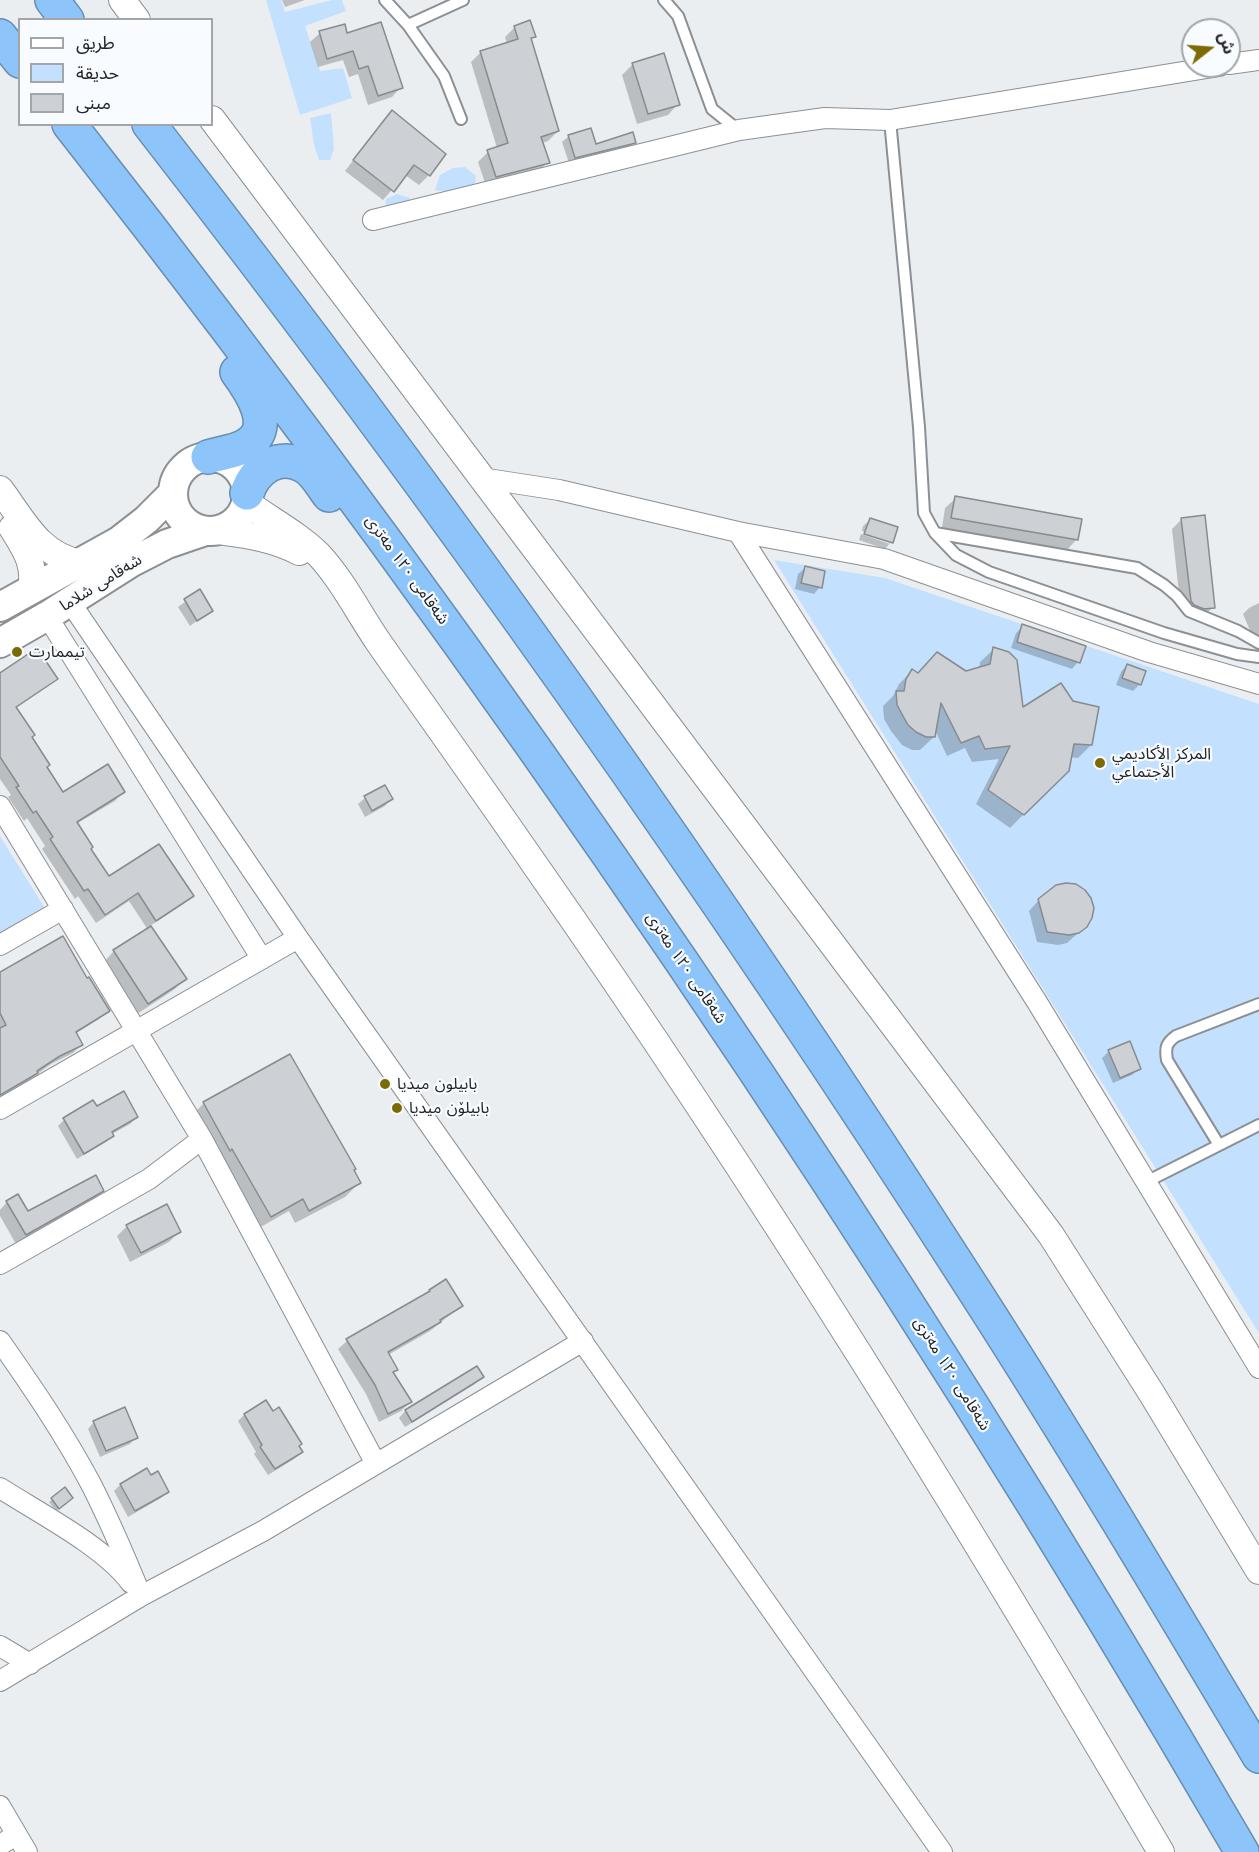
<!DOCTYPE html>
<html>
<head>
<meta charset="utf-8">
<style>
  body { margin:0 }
  #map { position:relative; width:1259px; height:1852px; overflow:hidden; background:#eaeef1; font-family:"Work Sans","Noto Sans Arabic",sans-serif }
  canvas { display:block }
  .legend { position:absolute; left:18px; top:18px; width:195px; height:108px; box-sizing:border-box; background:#f8fbff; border:2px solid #a3a5a8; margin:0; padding:8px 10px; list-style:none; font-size:18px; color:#242526 }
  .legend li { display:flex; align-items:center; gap:12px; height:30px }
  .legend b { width:30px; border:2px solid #a3a5a8 }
  .north { position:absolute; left:1181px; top:18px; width:60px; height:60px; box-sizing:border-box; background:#f8fbff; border:2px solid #a3a5a8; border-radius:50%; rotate:73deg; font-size:16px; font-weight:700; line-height:24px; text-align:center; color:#242526 }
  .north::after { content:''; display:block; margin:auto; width:21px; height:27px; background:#7c6b04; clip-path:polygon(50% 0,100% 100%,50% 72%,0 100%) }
</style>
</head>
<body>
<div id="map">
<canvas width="1259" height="1852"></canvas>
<ul class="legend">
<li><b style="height:8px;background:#fff"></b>طريق</li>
<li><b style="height:16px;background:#c3e1fe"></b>حديقة</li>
<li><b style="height:16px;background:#cdd0d4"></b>مبنى</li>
</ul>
<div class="north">ش</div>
</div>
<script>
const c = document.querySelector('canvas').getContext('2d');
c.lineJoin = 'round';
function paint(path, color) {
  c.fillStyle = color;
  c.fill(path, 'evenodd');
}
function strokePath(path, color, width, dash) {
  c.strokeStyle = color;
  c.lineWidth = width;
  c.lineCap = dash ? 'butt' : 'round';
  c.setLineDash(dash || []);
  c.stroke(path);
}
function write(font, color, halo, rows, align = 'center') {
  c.font = font + ' "Work Sans","Noto Sans Arabic",sans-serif';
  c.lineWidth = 4.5;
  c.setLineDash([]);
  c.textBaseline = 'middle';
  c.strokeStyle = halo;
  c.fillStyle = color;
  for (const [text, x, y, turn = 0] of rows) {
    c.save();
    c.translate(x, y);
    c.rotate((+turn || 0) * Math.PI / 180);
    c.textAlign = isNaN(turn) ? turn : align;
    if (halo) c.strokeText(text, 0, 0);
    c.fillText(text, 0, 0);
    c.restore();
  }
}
paint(new Path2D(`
  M266 0H281L285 12 332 0H342L346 11 305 26 320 71 343 68 352 98 300 115Z
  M331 113 334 149 330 160H319L314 145 310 118Z
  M465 167 476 176 475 184C462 193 451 193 435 190L440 175 453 168Z
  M397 194 410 198 408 208 385 209 386 199Z
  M774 560 885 578 1259 704V1333Z
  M0 836 46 910 0 934Z`), '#c3e1fe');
paint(new Path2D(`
  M282 0H305L285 7Z
  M515 27 534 36 530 41 558 131 548 141 542 143 548 162 538 172 486 186 478 162 488 152 497 148 471 62 481 52 507 44 505 37Z
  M320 33 346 35 401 87 392 97 368 105 358 74 349 77 343 60 318 67 310 42Z
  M633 64 678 104 668 115 637 124 622 75Z
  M392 112 429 175 419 185 405 175 383 200 345 171 382 122Z
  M569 136 595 146 634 143 628 149 569 163 562 142Z
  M956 498 1077 539 1067 550 942 528 945 508Z
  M1182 519 1213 607 1203 617 1193 619 1181 612 1172 529Z
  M870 520 891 542 885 549 859 540 861 534 890 544V541L862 531 863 526Z
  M805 568 820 587 814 594 795 589 798 574Z
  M200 591 212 610 190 626 178 607Z
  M1259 603V638L1254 640 1243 614 1249 608Z
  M1023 626 1078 662 1072 669 1011 648 1016 633Z
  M994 649 1021 709 1091 745 1078 758 1070 757 1067 771 1010 828 976 804 999 759 972 762 965 748 947 756 935 730 934 737 920 750H912L902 745 891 731 884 719 883 706 893 696 899 684 912 671 918 674 966 673 979 669 980 662Z
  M1127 665 1140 684 1133 691 1116 685 1121 672Z
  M0 673 56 678 47 687 15 709 45 767 63 794 123 792 115 801 76 824 109 878 192 896 183 904 150 926 185 978 175 989 137 1014 104 962 114 951 148 930 129 901 96 923 78 896 75 899 42 849 45 846 27 818 24 821 8 797 11 795 0 779Z
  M384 787 391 799 385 806 365 817 358 804 365 798Z
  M1039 900 1086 926 1067 943 1058 945 1037 942 1029 911Z
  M0 973 87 980 108 1011 99 1019 75 1034 81 1045 73 1053 51 1064 28 1081 0 1097Z
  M1109 1051 1139 1068 1132 1075 1113 1083 1102 1058Z
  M204 1103 352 1170 359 1183 345 1197 295 1223 289 1211 257 1229 190 1117Z
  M96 1108 137 1117 130 1124 112 1134 106 1142 77 1159 58 1126 64 1120Z
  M103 1190 93 1200 16 1244 0 1216V1210L7 1202 27 1213Z
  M127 1226 179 1232 169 1242 130 1262 117 1236Z
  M445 1281 461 1306 430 1331 388 1355 396 1369 392 1373 410 1402 401 1411 379 1422 366 1394 338 1349 347 1341 425 1295Z
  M476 1368 482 1377 475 1384 405 1427 399 1418 405 1411Z
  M244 1415 297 1446 301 1452 294 1459 268 1475 254 1454 256 1452 238 1421Z
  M94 1422 136 1437 130 1444 100 1457 88 1429Z
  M150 1477 168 1492 161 1498 128 1517 114 1491 120 1485Z
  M65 1490 68 1500 56 1511 49 1502Z`), '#0003');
const building = new Path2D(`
  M530 20 536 37 531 38 559 131 541 137 550 163 496 177 487 150 508 143 480 51 518 39 514 26Z
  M381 22 403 88 378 96 368 66 359 69 353 51 327 59 319 31 345 24 347 33Z
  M664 53 680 105 648 114 632 63Z
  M392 110 446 154 430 176 414 165 394 192 353 160Z
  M591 128 596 144 633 132 636 143 575 158 568 135Z
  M955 496 1082 519 1078 540 951 518Z
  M1205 515 1215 608 1204 609 1194 605 1191 601 1181 518Z
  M870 518 898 527 893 543 864 534Z
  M805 566 825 571 822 588 801 583Z
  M200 589 213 611 197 621 184 599Z
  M1022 624 1086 646 1080 663 1017 642Z
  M993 647 1009 652 1017 660 1023 707 1061 683 1073 701 1099 707 1092 745 1074 744 1069 771 1024 815 988 790 1010 746 985 749 979 736 961 743 941 703 935 737H926L916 732 908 725 897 705 896 691H904L906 679 912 669 918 673 937 652 966 671 990 664Z
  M37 648 58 679 16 707 35 735 32 737 50 765 47 767 63 792 108 764 125 792 77 822 93 847 91 849 109 876 159 844 194 896 156 921 138 893 105 915 88 889 84 891 50 839 53 837 36 811 33 813 16 787 19 786 0 757V673Z
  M1127 664 1146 671 1141 685 1122 678Z
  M385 785 393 799 372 811 364 796Z
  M1066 883 1076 884 1085 890 1091 898 1094 908 1092 918 1087 927 1079 933 1069 935 1047 932 1038 899 1056 885Z
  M151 926 187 979 148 1004 113 950Z
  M63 936 87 978 89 977 110 1011 76 1032 83 1045 60 1056 37 1071 38 1073 0 1095V1028L6 1025 0 1013V972Z
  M1130 1041 1141 1069 1120 1078 1108 1050Z
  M290 1054 356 1169 354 1170 361 1183 309 1211 303 1199 271 1217 232 1149 230 1151 203 1102Z
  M124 1091 138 1117 112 1132 114 1136 84 1154 63 1118 93 1100 97 1106Z
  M96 1175 104 1191 26 1235 6 1201 18 1194 28 1211Z
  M167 1204 181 1232 141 1253 126 1225Z
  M446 1279 463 1306 440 1320 441 1322 388 1352 398 1370 393 1372 412 1402 388 1414 375 1385 346 1339 430 1291 429 1290Z
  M477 1366 484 1377 412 1422 405 1410Z
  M266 1400 273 1411 279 1407 302 1444 299 1446 303 1452 275 1469 260 1447 262 1445 244 1414Z
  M125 1407 138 1438 106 1451 93 1421Z
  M147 1468 151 1475 158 1471 169 1492 135 1511 120 1484Z
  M65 1487 73 1498 59 1509 51 1498Z`);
paint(building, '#cdd0d4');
strokePath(building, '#878b8e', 1.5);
const service = new Path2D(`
  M385 0 408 25 444 76 461 119
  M664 0 678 16 712 109 738 130
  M408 25 463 0
  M890 120 919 427 924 513 935 533 956 555 989 572 1164 633 1237 654 1259 657
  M935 533 1137 568 1164 585 1177 596 1189 611 1238 631 1259 643
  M1219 1145 1167 1060C1165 1048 1166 1043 1176 1036L1259 1004
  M1146 1182 1259 1125`);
const minor = new Path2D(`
  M1229 64 1259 60
  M373 220 739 130 825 118 890 120 1219 66
  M481 478 559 490 738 532 884 559 1149 652 1259 684
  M738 532 1037 1002 1259 1368
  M70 602 298 938 942 1852
  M47 616 262 959
  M0 806 202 1139 375 1462
  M0 945 63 909
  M0 1109 298 938
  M0 1264 149 1179 202 1139
  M0 1341C33 1388 65 1435 92 1486 110 1522 126 1559 141 1596
  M0 1488C39 1513 105 1547 131 1583
  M0 1646 30 1664
  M0 1681 141 1596 263 1531 583 1341
  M0 1806 27 1852
  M0 1845 16 1835`);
const tertiary = new Path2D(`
  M122 0 137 20
  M212 119 1051 1235 1152 1394 1259 1571
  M0 489C24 521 38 554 80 563
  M246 502C270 520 298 534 319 555 343 581 359 614 379 643 431 717 484 791 535 865 759 1185 964 1516 1161 1852
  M12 528C25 549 36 564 31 590
  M217 531C246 535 273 538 299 552`);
const secondary = new Path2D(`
  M173 494a37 37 0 1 1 74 0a37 37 0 1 1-74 0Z
  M0 607 119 541 146 520 173 493
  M0 643 47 616 132 562 167 544 205 531`);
const motorway = new Path2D(`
  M52 0 67 20
  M0 36 20 61
  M69 124C500 672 892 1250 1242 1852
  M149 124C442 500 717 889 974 1290 1073 1444 1166 1600 1259 1756
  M208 457C220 453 234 452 245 446 277 429 251 391 237 372
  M247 493C255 469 279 452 304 466 315 472 322 486 329 495`);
strokePath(service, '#8d9093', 14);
strokePath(minor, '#8d9093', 22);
strokePath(tertiary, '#8d9093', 28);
strokePath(secondary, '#8d9093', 32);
strokePath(motorway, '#688db0', 36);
strokePath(service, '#fff', 10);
strokePath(minor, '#fff', 20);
strokePath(tertiary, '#fff', 26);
strokePath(secondary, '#fff', 28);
strokePath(motorway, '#8dc5fb', 33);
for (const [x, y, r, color] of [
  [17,652,6,"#7c6b04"],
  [1100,763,6,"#7c6b04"],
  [385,1084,6,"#7c6b04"],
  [397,1108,6,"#7c6b04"]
]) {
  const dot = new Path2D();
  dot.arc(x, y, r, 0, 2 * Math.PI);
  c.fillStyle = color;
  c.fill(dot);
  strokePath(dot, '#f8fbff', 2);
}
write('16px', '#242526', '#f8fbff', [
  ["شەقامی ١٢٠ مەتری",407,570,54],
  ["شەقامی شلاما",101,583,-32],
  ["شەقامی ١٢٠ مەتری",686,968,56],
  ["شەقامی ١٢٠ مەتری",952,1374,58]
]);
write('16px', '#242526', '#f8fbff', [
  ["تیممارت",29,652],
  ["المركز الأكاديمي",1112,754],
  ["الأجتماعي",1112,772],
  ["بابيلون ميديا",397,1084],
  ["بابیلۆن میدیا",409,1108]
], 'left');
</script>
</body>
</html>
